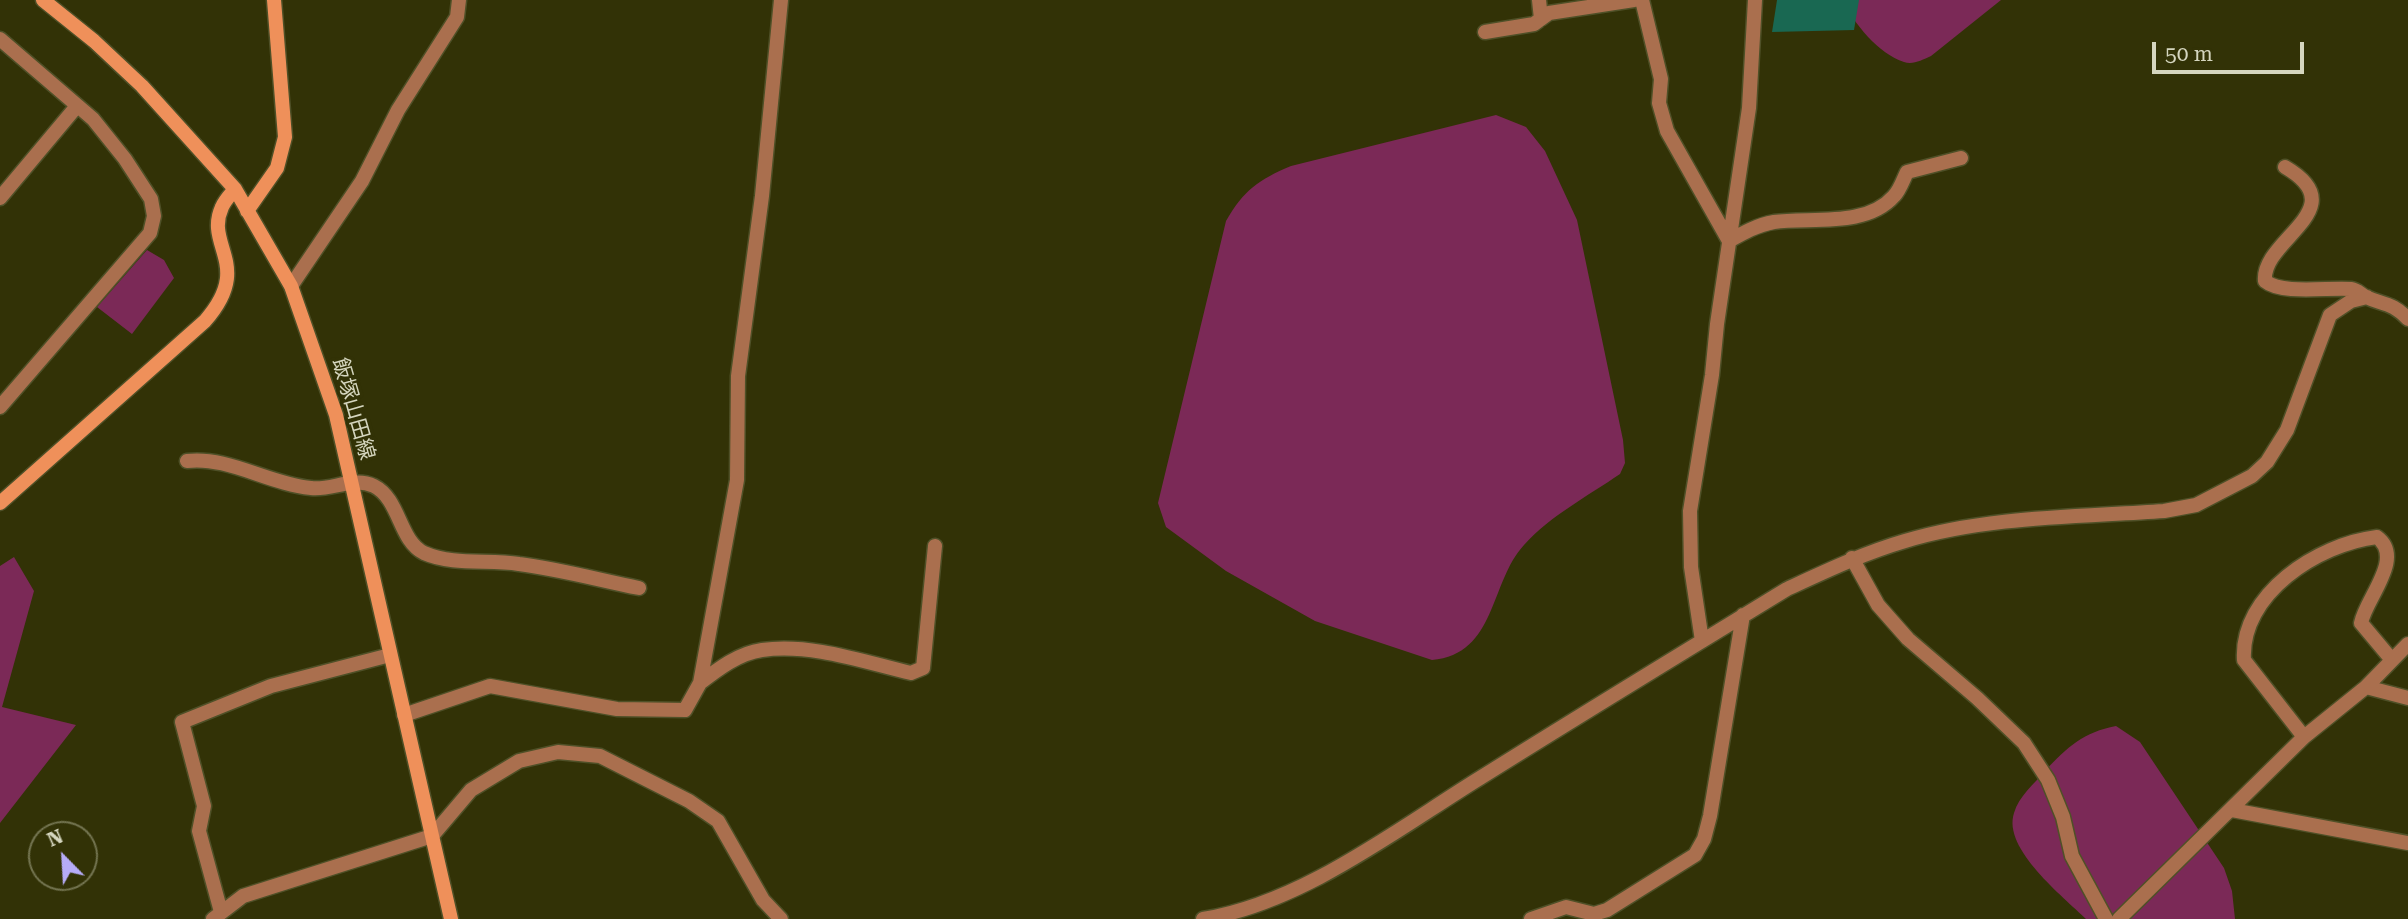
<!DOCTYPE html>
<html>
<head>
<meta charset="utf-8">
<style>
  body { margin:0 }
  #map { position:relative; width:2408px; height:919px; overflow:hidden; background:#323206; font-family:"Roboto Serif",serif }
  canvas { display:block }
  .north { position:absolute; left:28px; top:821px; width:70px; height:70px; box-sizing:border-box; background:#323206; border:2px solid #737450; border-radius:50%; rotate:336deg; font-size:19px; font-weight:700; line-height:28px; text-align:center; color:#d5d6bf }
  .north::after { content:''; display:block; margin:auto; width:24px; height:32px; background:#b6acf8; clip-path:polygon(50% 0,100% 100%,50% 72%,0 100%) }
  .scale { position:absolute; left:2152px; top:42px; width:152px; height:32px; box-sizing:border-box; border:4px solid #d5d6bf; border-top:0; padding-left:9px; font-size:21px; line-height:24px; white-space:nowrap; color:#d5d6bf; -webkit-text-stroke:5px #323206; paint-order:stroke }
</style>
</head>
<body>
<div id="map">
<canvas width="2408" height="919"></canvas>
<div class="north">N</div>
<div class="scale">50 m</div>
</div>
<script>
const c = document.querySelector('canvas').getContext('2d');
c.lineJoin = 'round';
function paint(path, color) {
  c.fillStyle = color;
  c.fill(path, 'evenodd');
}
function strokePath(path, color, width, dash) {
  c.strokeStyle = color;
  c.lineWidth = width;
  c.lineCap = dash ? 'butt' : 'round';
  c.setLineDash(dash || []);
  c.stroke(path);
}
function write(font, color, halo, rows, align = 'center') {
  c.font = font + ' "Roboto Serif","Noto Sans JP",serif';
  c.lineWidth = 7;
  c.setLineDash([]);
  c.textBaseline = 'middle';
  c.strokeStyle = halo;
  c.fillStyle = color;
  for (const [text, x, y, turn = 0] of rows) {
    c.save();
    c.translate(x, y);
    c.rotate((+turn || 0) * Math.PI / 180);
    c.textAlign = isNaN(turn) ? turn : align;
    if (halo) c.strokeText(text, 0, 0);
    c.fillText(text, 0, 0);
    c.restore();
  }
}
paint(new Path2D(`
  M1843 0H2001L1931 56C1922 60 1913 65 1904 62 1879 54 1853 23 1843 0Z
  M1496 115 1526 127 1545 151 1577 220 1623 440 1625 463 1620 474C1588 496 1550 516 1524 545 1489 583 1497 654 1432 660L1315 621 1226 571 1166 527 1158 503 1226 221C1244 190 1258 180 1291 166Z
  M147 250 164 260 174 278 132 334 97 307Z
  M14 557 34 591 2 707 76 725 0 823V566Z
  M2116 726 2140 742 2224 868 2232 891 2235 919H2086C2064 897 2002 849 2014 813 2019 796 2034 784 2045 771 2067 747 2084 732 2116 726Z`), '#7b2957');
paint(new Path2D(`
  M1777 0H1859L1854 30 1772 32Z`), '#196852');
const street = new Path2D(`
  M1539 0 1541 19
  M1642 0 1661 79 1659 103 1667 131 1729 241C1743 233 1757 225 1774 222 1811 217 1866 228 1894 196 1900 190 1903 180 1907 172L1961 158
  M1485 32 1534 24 1549 13 1634 0
  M0 39 93 119 125 159 151 199 154 216 150 233 0 407
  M2285 167C2357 209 2261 239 2265 281 2282 295 2329 287 2351 289 2358 290 2360 294 2366 297 2383 305 2392 302 2408 319
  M0 198 77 106
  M291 286 362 181 398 110 457 17 459 0
  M187 461C228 456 269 484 311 488 331 491 353 476 374 486 400 499 399 541 424 553 454 566 488 559 519 564 559 569 599 580 639 588
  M1852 558 1878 605 1908 639 1977 698 2024 743 2048 780 2063 817 2072 856 2106 919
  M1702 641 1691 567 1690 511 1712 375 1717 324 1749 108 1755 0
  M700 683C718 669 739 653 762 650 811 643 864 662 911 673L923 668 935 546
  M2366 687 2408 698
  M404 715 490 686 617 709 685 710 700 683 737 480 738 376 762 196 781 0
  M2304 737 2244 660C2240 594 2318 544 2377 537 2405 558 2366 598 2361 623L2392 660
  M2232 810 2408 843
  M221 912 199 831 204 806 182 722 271 686 390 655
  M213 919 243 896 432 836 471 790 519 761 558 752 600 756 689 801 718 821 763 900 781 919
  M1203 919C1302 903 1396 830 1480 778 1582 714 1684 652 1787 589 1826 571 1864 553 1905 541 1987 516 2079 517 2164 511L2196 505 2252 476 2267 462 2287 430 2330 315 2351 301 2367 297
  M1531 919 1566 907 1594 914 1607 910 1695 855 1704 839 1710 816 1743 615
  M2119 919 2304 737 2366 687 2408 644`);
const secondary = new Path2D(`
  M43 0 94 41 142 86 235 189 291 286 336 415 451 919
  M247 211 277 168 285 137 274 0
  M0 503 205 321C254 265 204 246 222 207 225 200 231 194 235 189`);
strokePath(street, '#4f5027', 17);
strokePath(secondary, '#4f5027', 17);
strokePath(street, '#aa6f4e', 14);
strokePath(secondary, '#ef905a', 14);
write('21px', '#d5d6bf', '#323206', [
  ["飯塚山田線",353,409,74]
]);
</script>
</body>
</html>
